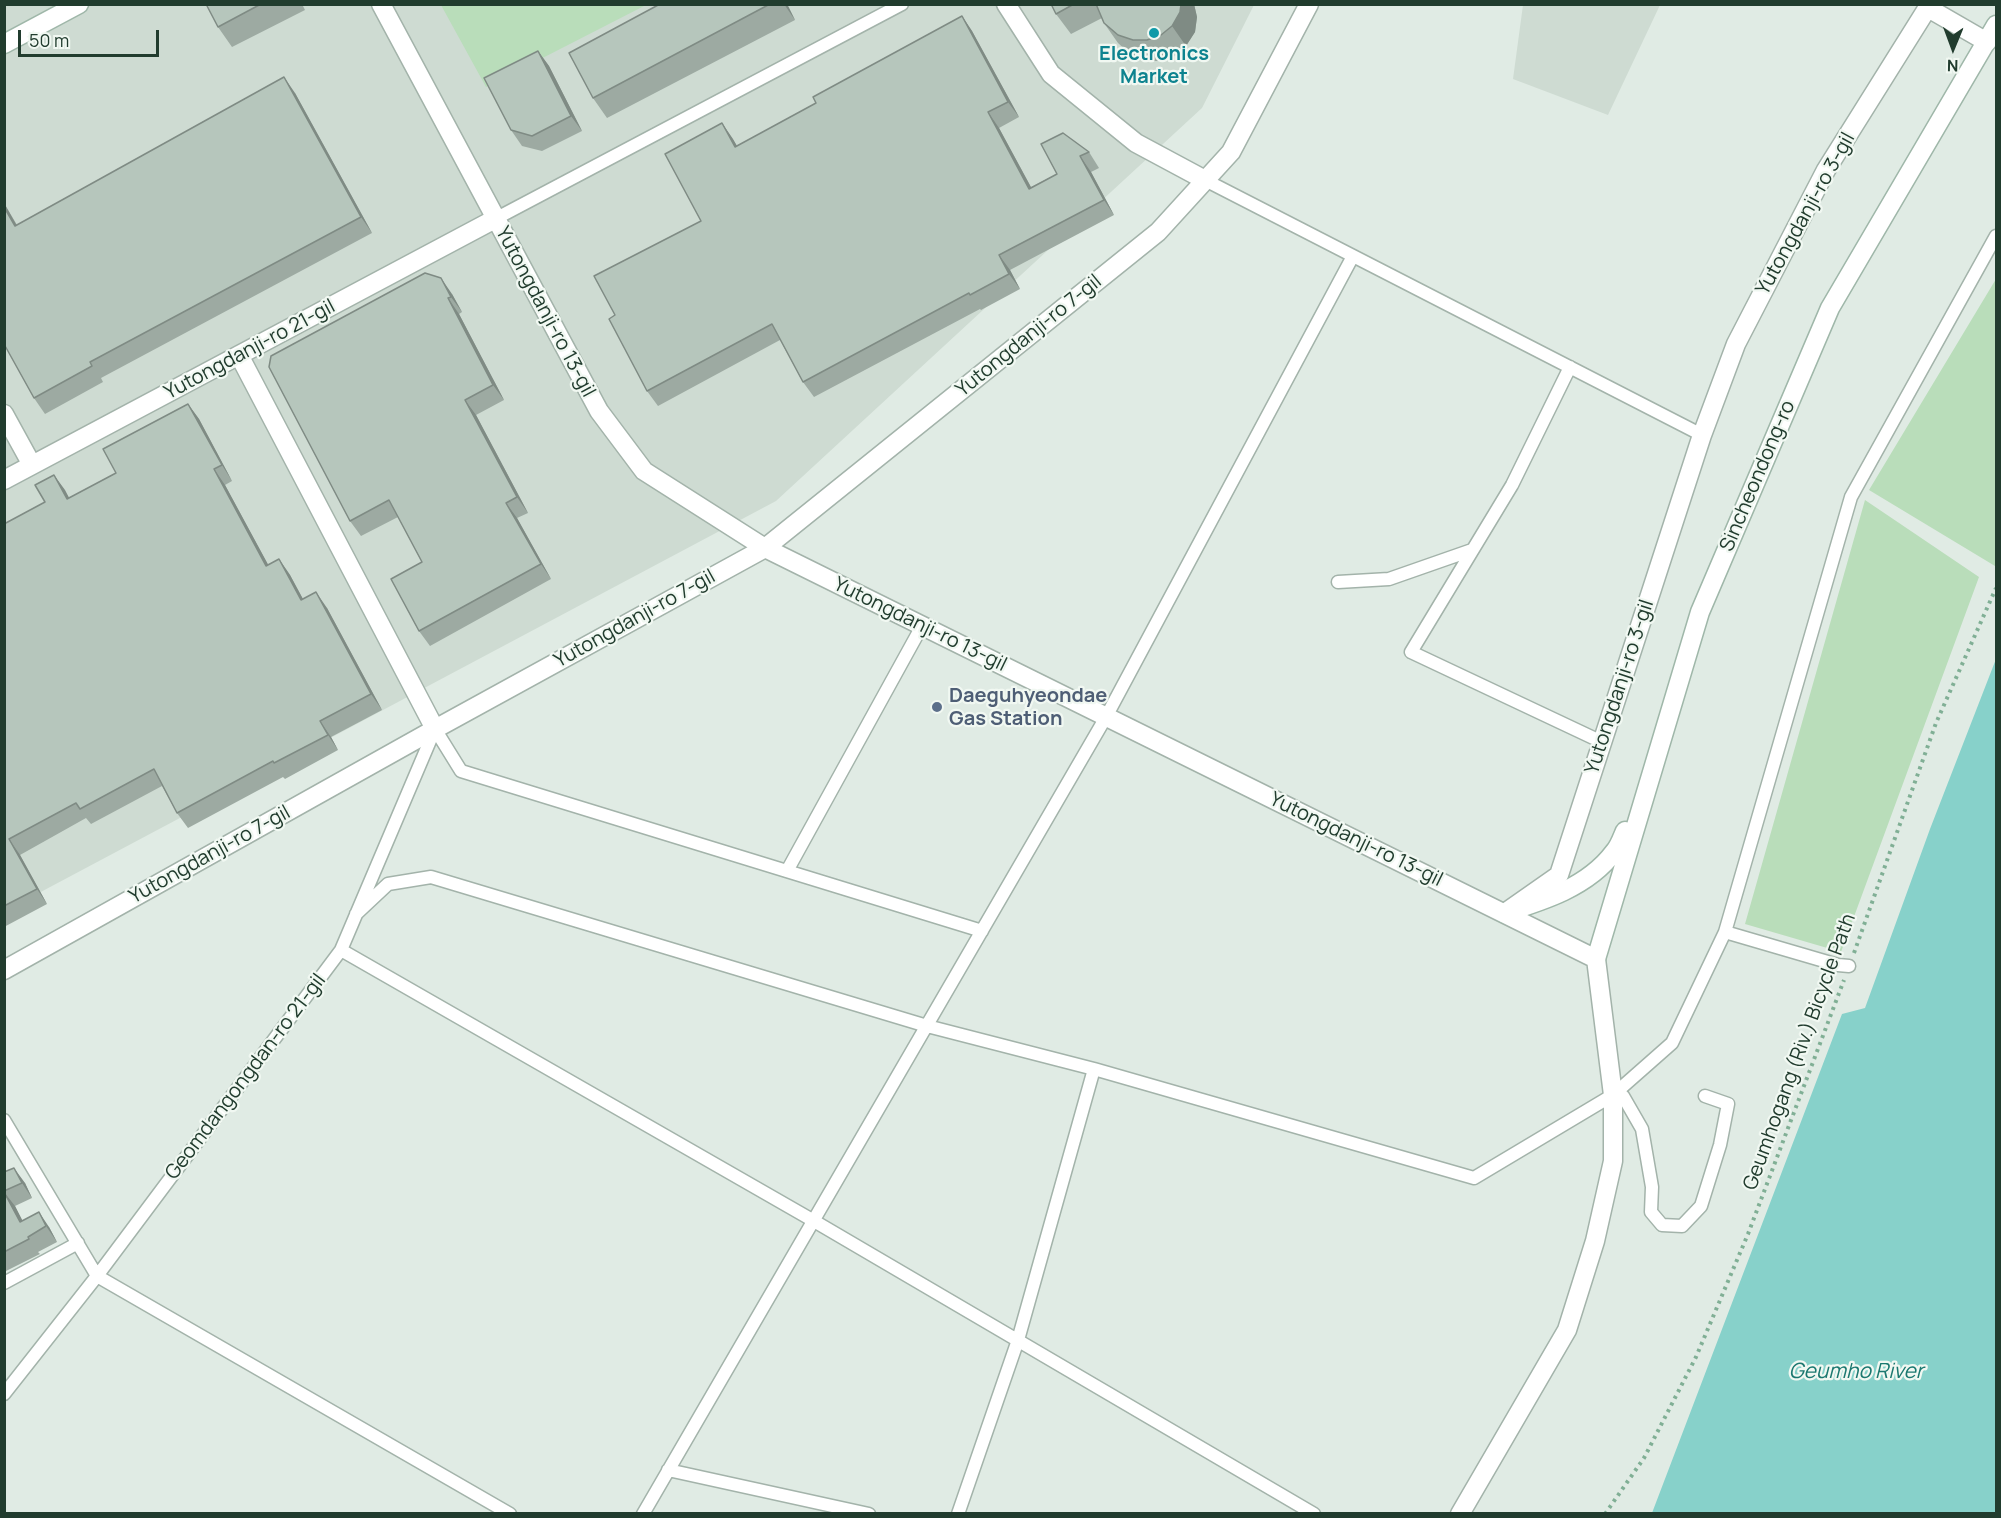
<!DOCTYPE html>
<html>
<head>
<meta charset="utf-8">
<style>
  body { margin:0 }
  #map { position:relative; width:2001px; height:1518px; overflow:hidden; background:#e0ebe4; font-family:Manrope,sans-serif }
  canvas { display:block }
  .frame { position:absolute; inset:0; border:6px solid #213c2e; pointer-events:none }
  .north { position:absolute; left:1923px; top:18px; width:60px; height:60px; -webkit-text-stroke:4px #f1f8f2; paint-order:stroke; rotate:181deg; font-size:16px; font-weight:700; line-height:24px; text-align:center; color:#213c2e }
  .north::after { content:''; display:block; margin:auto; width:21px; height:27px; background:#213c2e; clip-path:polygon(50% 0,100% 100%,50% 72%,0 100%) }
  .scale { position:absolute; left:18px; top:30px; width:141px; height:27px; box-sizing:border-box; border:3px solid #213c2e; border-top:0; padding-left:8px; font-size:18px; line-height:21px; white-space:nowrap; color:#213c2e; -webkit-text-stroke:4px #f1f8f2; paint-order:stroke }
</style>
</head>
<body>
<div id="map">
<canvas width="2001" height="1518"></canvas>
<div class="frame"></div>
<div class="north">N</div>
<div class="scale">50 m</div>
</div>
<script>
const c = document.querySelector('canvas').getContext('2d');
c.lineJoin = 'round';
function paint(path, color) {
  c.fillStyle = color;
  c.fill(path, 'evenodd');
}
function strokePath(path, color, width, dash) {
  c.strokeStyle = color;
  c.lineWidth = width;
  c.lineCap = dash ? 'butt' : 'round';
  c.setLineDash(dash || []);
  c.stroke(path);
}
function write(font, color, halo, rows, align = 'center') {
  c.font = font + ' Manrope,sans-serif';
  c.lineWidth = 4.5;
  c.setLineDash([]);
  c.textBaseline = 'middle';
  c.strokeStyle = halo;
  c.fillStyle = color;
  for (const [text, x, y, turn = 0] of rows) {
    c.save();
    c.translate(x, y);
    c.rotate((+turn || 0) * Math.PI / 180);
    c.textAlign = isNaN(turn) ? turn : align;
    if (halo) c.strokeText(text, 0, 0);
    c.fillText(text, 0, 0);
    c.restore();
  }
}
paint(new Path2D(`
  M5 5H1254L1202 108 776 501 5 911Z
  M1523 5H1660L1608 115 1513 79Z`), '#cedbd2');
paint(new Path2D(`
  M441 5H646L486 87Z
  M1996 279V563L1995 566 1869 490Z
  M1865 500 1979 577 1841 952 1745 924Z`), '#b9ddba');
paint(new Path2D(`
  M1996 659V1513H1652L1842 1014 1865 1008 1930 829Z`), '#87d1ca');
const service = new Path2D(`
  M1205 180 1702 435
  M495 219 902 4
  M1570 367 1512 485 1411 652 1602 742
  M1338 582 1389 579 1472 550
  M435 729 461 771 982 931
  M787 871 922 626
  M356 914 388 884 431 877 927 1026 1094 1069 1474 1178 1613 1095 1672 1043 1725 932 1838 965 1849 966
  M1725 932 1851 497 1996 236
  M341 950 814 1221 1314 1514
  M1613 1095 1623 1096 1642 1129 1652 1187 1651 1212 1662 1225 1682 1226 1701 1206 1720 1145 1728 1104 1705 1096
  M4 1120 97 1276 510 1514
  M4 1283 78 1243
  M4 1394 97 1276 341 950 435 729
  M668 1470 869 1514
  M643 1514 1106 717 1353 256
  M958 1514 1018 1340 1094 1069`);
const minor = new Path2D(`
  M1006 4 1051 74 1136 143 1205 180
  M1928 8 1987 42
  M239 355 435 729
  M4 414 32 465
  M4 480 495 219
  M1509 910 1559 875 1702 435 1736 344 1826 170 1930 4`);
const tertiary = new Path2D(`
  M381 4 599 411 644 471 765 548 1596 959 1613 1095V1161L1595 1241 1567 1330 1460 1514
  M4 970 435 729 765 548 1158 232 1231 152 1309 4`);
const secondary = new Path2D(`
  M4 44 79 4
  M1504 913C1543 901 1588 887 1614 852 1619 847 1622 838 1625 831
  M1596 959 1700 612 1830 308 1996 25`);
strokePath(service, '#a3b3aa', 15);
strokePath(minor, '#a3b3aa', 21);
strokePath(tertiary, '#a3b3aa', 21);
strokePath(secondary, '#9fb7a9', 21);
strokePath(new Path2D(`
  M1854 953 1936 723 1996 588
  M1605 1514 1644 1458 1696 1357 1748 1234 1844 980`), '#80af95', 4, [3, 4.5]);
strokePath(service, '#fff', 12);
strokePath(minor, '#fff', 18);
strokePath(tertiary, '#fff', 18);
strokePath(secondary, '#fff', 18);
paint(new Path2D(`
  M206 4H302L305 10 232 47 218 27Z
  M660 4H787L795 20 607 118 593 98Z
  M1051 4H1194L1197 17 1195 32 1186 46 1175 56 1161 61H1147L1132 56 1118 43 1104 23 1102 18 1071 34 1056 14Z
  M962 16 972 31 1019 117 999 128 1031 187 1057 174 1041 144 1089 152 1099 168 1091 172 1114 215 1010 270 1020 289 981 310 980 309 814 397 803 382 780 340 658 406 647 391 615 315 701 221 722 123 737 146 816 103Z
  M538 51 549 66 582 131 542 151 522 146 511 130Z
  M295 93 372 233 101 378 103 382 45 414 34 398 4 344V203L17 225Z
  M452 294 462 312 459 314 504 400 476 415 528 513 517 518 551 579 430 646 419 631 422 562 398 517 361 536 350 521 271 356Z
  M188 404 199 419 232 481 225 485 268 565 279 559 290 575 303 599 327 608 382 710 331 737 338 750 285 779 283 777 188 828 177 813 162 786 91 824 86 818 20 855 47 904 4 927V524L45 502 54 475 69 498 116 473Z
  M4 1172 25 1183 32 1198 15 1206 22 1221 49 1227 57 1242 38 1252 40 1254 4 1272Z`), '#9daaa2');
paint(new Path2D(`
  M784 4H787L795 20Z
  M1181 4H1194L1197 17 1195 32 1186 46 1172 26Z
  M962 16 972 31 1019 117 1008 102Z
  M538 51 549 66 582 131 571 116Z
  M284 77 295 93 372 233 361 217Z
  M988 112 999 128 1040 204 1029 189Z
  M722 123 733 139 746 162 735 147Z
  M1080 156 1091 172 1114 215 1104 200Z
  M4 203 26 242 15 226 4 207Z
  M999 255 1010 270 1020 289 1009 274Z
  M441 278 452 294 462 312 451 297Z
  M448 298 459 314 504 400 493 385Z
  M465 400 476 415 528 513 517 497Z
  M188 404 199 419 232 481 222 465Z
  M214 469 225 485 277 581 266 566Z
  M54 475 65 490 78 515 67 499Z
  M506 503 517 518 551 579 541 564Z
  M279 559 290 575 312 616 301 600Z
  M316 592 327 608 382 710 371 694Z
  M320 721 331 737 338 750 328 735Z
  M9 839 20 855 47 904 37 889Z
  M14 1168 25 1183 32 1198 22 1183Z
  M4 1192 15 1206 31 1237 20 1222Z
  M39 1212 49 1227 57 1242 46 1226Z`), '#7f8b84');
const building = new Path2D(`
  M206 4H261L218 27Z
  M660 4H770L593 98 569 53Z
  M1051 4H1074L1056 14Z
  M1096 4H1181L1180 12 1172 26 1161 35 1147 40H1133L1118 35 1104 23Z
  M962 16 1008 102 988 112 1029 189 1057 174 1041 144 1063 133 1089 152 1080 156 1104 200 999 255 1009 274 970 295 969 293 803 382 772 324 647 391 609 319 615 315 594 276 701 221 665 154 722 123 735 147 816 103 813 97Z
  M538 51 571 116 532 136 511 130 484 78Z
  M284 77 361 217 90 362 92 366 34 398 4 344V207L15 226Z
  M425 273 441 278 451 297 448 298 493 385 465 400 517 497 506 503 541 564 419 631 391 579 422 562 389 500 350 521 269 367 271 356Z
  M188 404 222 465 214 469 266 566 279 559 301 600 316 592 371 694 320 721 328 735 274 763 273 761 177 813 154 769 80 809 76 803 9 839 37 889 4 906V524L45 502 35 485 54 475 67 499 116 473 103 449Z
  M14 1168 22 1183 4 1191V1172Z
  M4 1192 20 1222 39 1212 46 1226 28 1237 29 1239 4 1252Z`);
paint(building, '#b6c6bc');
strokePath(building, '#7f8b84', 1.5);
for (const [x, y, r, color] of [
  [1154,33,6,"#0f9aa8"],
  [937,707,6,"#5c6f8a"]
]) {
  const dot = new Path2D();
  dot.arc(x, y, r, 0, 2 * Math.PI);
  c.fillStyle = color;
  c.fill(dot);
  strokePath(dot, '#f1f8f2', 2);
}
write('bold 20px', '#0d838f', '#f1f8f2', [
  ["Electronics",1154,54],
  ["Market",1154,77]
]);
write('20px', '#213c2e', '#f1f8f2', [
  ["Yutongdanji-ro 3-gil",1806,214,-61],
  ["Yutongdanji-ro 13-gil",545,312,62],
  ["Yutongdanji-ro 7-gil",1029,336,-39],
  ["Yutongdanji-ro 21-gil",250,350,-28],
  ["Sincheondong-ro",1758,476,-67],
  ["Yutongdanji-ro 7-gil",635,619,-29],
  ["Yutongdanji-ro 13-gil",920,625,26],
  ["Yutongdanji-ro 3-gil",1620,687,-72],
  ["Yutongdanji-ro 13-gil",1356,840,26],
  ["Yutongdanji-ro 7-gil",210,855,-29],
  ["Geumhogang (Riv.) Bicycle Path",1800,1052,-70],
  ["Geomdangongdan-ro 21-gil",246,1077,-53]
]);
write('bold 20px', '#4e5e75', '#f1f8f2', [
  ["Daeguhyeondae",949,696],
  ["Gas Station",949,719]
], 'left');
write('italic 21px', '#1b7870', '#f1f8f2', [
  ["Geumho River",1856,1372]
]);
</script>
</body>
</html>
